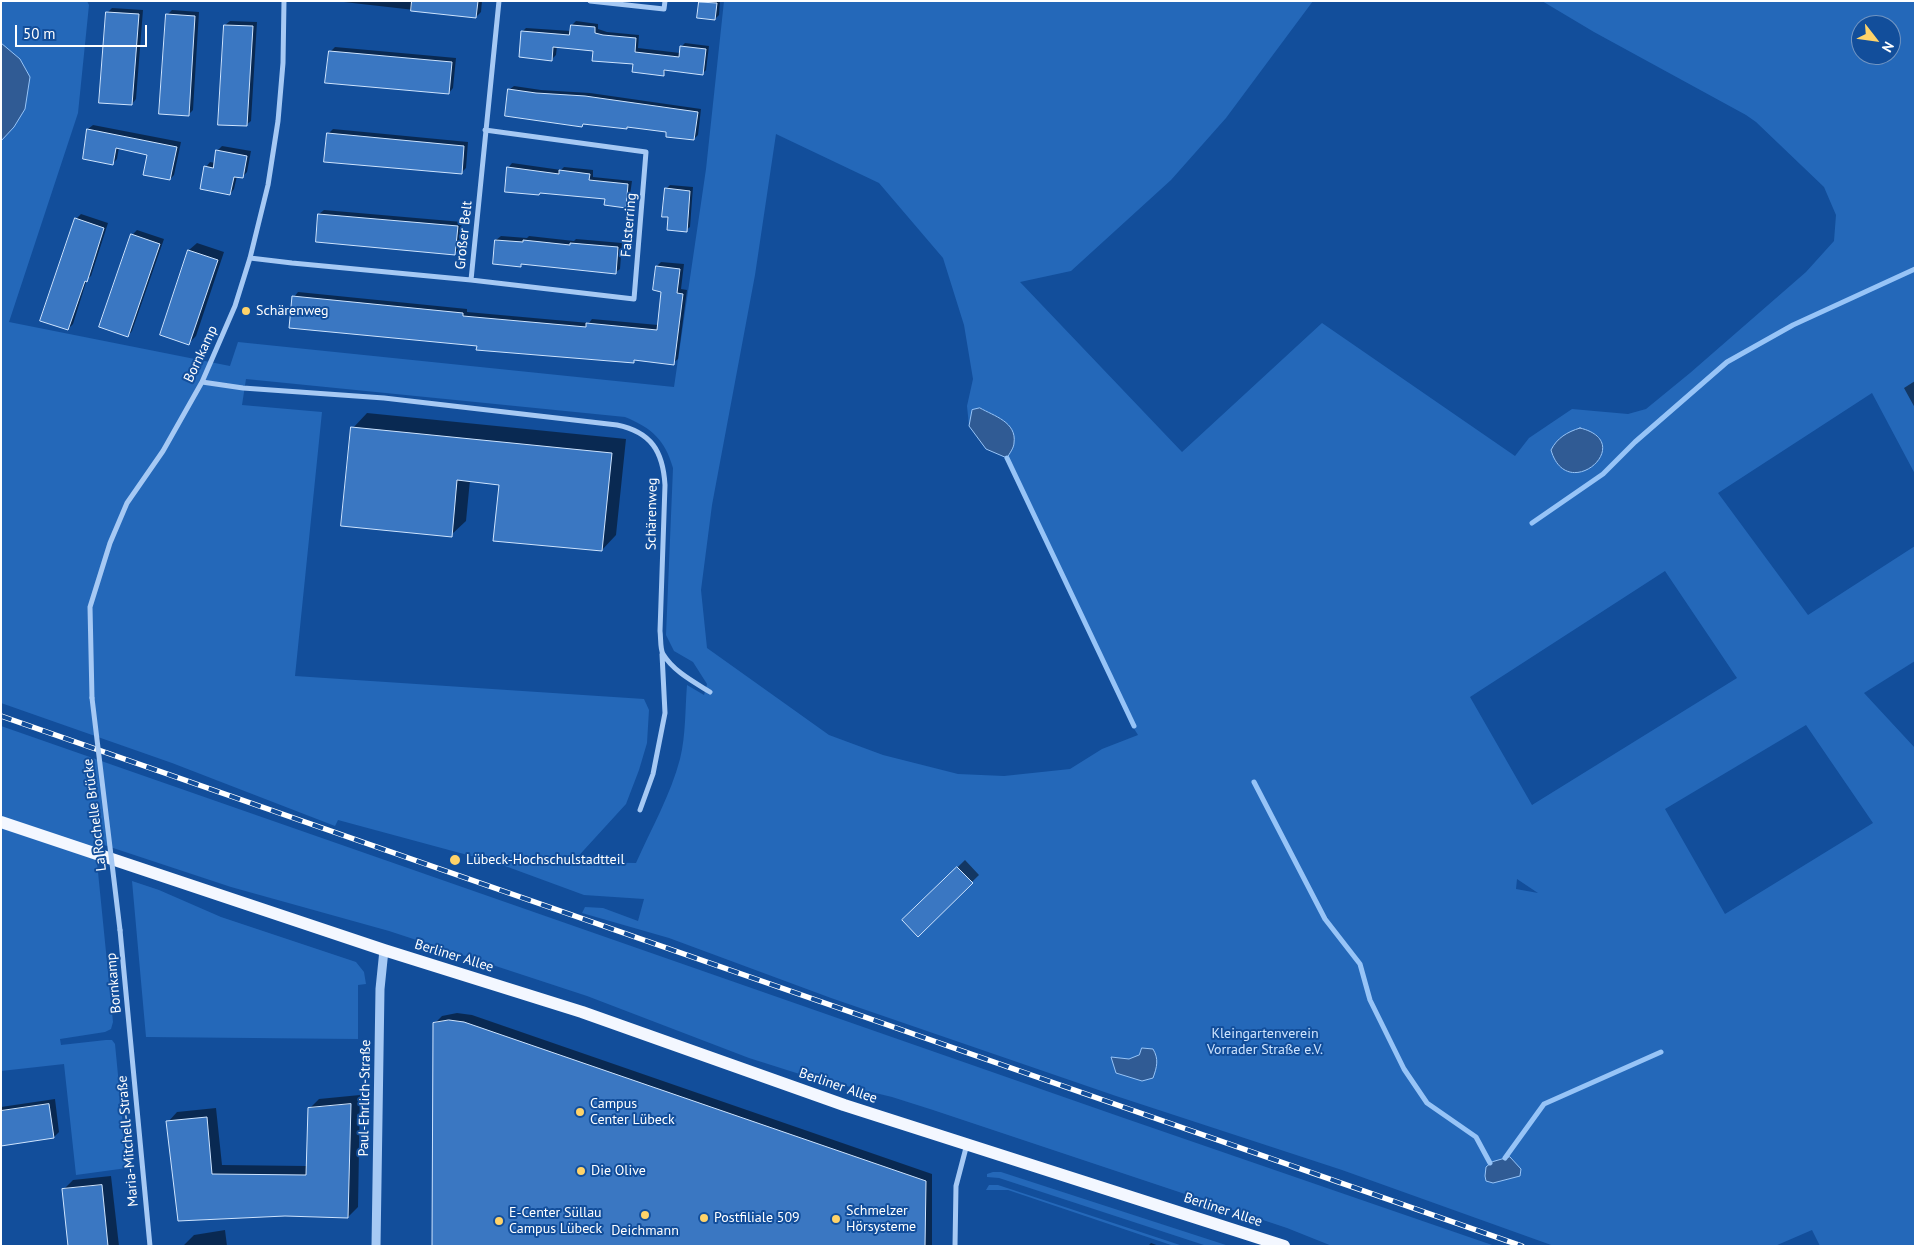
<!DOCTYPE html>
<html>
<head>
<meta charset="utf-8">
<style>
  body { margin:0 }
  #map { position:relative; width:1916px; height:1247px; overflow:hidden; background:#124e9b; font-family:"PT Sans",sans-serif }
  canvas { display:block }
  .frame { position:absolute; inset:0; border:2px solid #fff; pointer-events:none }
  .north { position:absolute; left:1851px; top:15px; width:50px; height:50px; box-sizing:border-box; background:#124e9b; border:1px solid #7195c3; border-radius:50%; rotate:120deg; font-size:14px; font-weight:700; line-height:20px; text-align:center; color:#fff }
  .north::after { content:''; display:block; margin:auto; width:18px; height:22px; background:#ffd369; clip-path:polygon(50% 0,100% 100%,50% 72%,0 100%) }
  .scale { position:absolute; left:15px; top:25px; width:132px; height:22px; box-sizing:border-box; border:2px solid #fff; border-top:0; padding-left:6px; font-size:15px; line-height:18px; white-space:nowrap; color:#fff; -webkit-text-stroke:4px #124e9b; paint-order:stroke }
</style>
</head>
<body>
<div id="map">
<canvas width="1916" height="1247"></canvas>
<div class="frame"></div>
<div class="north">N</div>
<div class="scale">50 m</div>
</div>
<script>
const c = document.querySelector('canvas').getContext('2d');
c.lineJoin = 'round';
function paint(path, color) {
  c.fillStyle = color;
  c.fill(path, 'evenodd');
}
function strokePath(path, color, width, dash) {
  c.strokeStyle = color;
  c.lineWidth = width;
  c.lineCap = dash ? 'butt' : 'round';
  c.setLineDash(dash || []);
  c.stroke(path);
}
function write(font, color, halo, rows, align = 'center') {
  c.font = font + ' "PT Sans",sans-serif';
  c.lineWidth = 4;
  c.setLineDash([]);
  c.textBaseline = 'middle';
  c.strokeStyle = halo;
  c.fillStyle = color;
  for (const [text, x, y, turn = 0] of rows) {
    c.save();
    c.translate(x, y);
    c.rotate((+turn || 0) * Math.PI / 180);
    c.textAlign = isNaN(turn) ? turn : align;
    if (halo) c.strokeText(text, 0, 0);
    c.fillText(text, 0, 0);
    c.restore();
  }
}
paint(new Path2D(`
  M1 1H87L89 5 78 113 9 322 230 366 238 342 674 387 706 169 724 1H1313L1226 118 1171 180 1071 271 1020 282 1182 452 1322 323 1515 456 1529 438 1572 409 1628 414 1646 409 1690 373 1806 272 1834 241 1836 215 1824 187 1756 122 1746 115 1594 32 1542 1H1915V474L1872 393 1718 493 1808 615 1915 546V661L1864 693 1915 748V1246H1820L1812 1230 1775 1246H1554L1342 1170 1116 1096 831 998 669 938 582 913 585 907 603 908 638 921 644 899 584 895 497 863 338 820 335 826 172 763 1 703V141L14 127 20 59 1 44ZM1861 25H1891V55H1861ZM776 134 879 183 943 258 964 325 973 379 967 406 969 426 972 410 980 408 988 412 1014 444 1007 458 1133 727 1138 735 1102 749 1070 769 1004 776 958 774 883 755 829 735 707 648 701 590 712 505 755 275ZM246 379 625 417C652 428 665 440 673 468L666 635 674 651 693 662 707 684 704 695 687 685C685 709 686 735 680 759 671 794 651 829 636 863L573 862 626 804 639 770 647 743 649 710 644 699 295 676 322 412 242 405ZM1665 571 1737 678 1532 805 1470 697ZM1806 725 1873 823 1725 914 1665 809ZM1517 879 1538 893 1516 889Z
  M1 726 1121 1117 1495 1246H1332L1287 1228 933 1110 892 1097 809 1077 749 1058 587 996 389 931 231 887 95 842 113 1022 111 1029 105 1032 60 1039 61 1045 106 1040H112L115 1044 127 1168 76 1175 64 1064 1 1071Z
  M132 881 159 890 221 917 356 962 364 972 366 984 358 985V1039L146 1037Z
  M993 1172H1001L1229 1246H1207L999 1178 987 1177V1174Z
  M989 1185H998L1183 1246H1174L1008 1190H986Z`), '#2468b9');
const water = new Path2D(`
  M1 43 20 59 30 77 25 109 14 127 1 141Z
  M980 408C994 416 1017 422 1014 443 1014 448 1009 454 1007 458L986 449 969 426 972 410Z
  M1580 428C1639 442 1567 506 1551 450 1557 438 1567 432 1580 428Z
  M1142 1048 1153 1049C1159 1059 1157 1067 1153 1078L1142 1081 1116 1073 1111 1057 1129 1059 1139 1055Z
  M1510 1157 1521 1169 1520 1176 1493 1183 1486 1181 1485 1176 1486 1167 1492 1162Z`);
paint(water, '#305b94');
strokePath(water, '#97c4f7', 1);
paint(new Path2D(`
  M335 1H482L481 12 476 17Z
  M701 1H720L719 15 715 19 700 2Z
  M112 8 143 10 136 99 132 104 107 13Z
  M172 10 199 12 193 110 188 115 167 15Z
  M230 21 257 22 251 121 246 125 225 25Z
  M576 21 598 24V29L607 32 639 35 638 48 680 53 681 47 685 43 709 46 706 70 702 74 667 69 663 74 594 50 557 46 556 55 552 59 522 32 526 28 571 31 572 25Z
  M335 47 456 58 453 88 449 93 330 52Z
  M514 86 541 90 590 93 701 109 698 135 694 139 668 131 629 126 627 128 585 123 582 126 510 89Z
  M93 125 181 142 174 175 170 179 149 154 119 147 117 159 112 164 88 129Z
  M333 129 468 142 466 168 461 173 328 134Z
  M222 146 251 151 247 172 242 177 237 176 234 189 230 194 206 167 210 162 215 163 218 150Z
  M512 163 561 170 564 167 593 170V177L632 181 629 202 625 207 606 198 508 168Z
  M670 185 693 187 690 227 686 230 670 216 666 189Z
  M324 210 462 222 459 249 454 254 319 214Z
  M81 214 108 223 91 276 87 279 73 324 68 329 76 219Z
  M137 230 164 239 132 331 128 336 132 235Z
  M501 236 527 238 529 236 574 241 576 239 622 243 620 269 615 273 523 263 520 265 496 240Z
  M197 243 224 252 196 336 189 343 161 334 189 250Z
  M661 262 684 264 681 289 687 290 678 359 673 363 636 359 633 362 478 344 294 297 298 292 467 309V312L589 323 592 319 658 325 662 291 657 266Z
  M1915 381V408L1904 388Z
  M367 413 626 439 616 535 602 550 500 484 470 480 466 521 451 535 353 428Z
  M965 860 979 875 918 935 904 920Z
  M457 1013 472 1015 932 1174V1246H433L435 1023 442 1016Z
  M360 1095 358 1207 348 1217 285 1215 179 1219 168 1122 177 1112 216 1108 222 1165 307 1166 309 1109 319 1099Z
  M55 1099 59 1132 54 1137 1 1145V1107Z
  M111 1176 119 1246H69L63 1190 73 1180Z
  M225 1230 227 1246H183L194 1235Z
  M1151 1243 1159 1246H1148Z`), '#0007');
strokePath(new Path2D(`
  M1007 458 1134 726
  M1532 523 1603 474 1635 442 1727 362 1793 325 1915 269
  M1254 782 1325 919 1360 964 1370 1000 1404 1069 1427 1103 1476 1137 1490 1163
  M1505 1158 1544 1104 1661 1052`), '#97c4f7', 5);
const building = new Path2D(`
  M412 1H478L476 18 411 11Z
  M699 2 717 3 715 20 697 18Z
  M106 12 139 14 132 105 99 103Z
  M166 14 195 16 189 116 159 114Z
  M224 25 253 26 247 126 218 125Z
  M571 25 595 27V33L603 35 636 38 635 52 679 57 680 46 706 49 703 75 664 70V76L632 72 633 64 592 61 593 51 553 47 552 61 519 57 521 31 569 35Z
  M329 51 452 62 449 94 325 83Z
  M508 89 536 93 585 96 698 112 694 140 666 137V132L627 127V129L583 124 582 127 505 116Z
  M87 129 177 147 170 180 143 175 147 155 116 148 113 165 83 159Z
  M327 133 464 146 462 174 324 162Z
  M216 150 247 156 243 178 234 177 230 195 200 189 204 166 213 168Z
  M507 167 559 174V170L590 174 589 180 628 184 626 208 604 205 605 199 540 193 539 195 505 192Z
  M665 188 690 191 687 232 667 230 668 217H662Z
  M318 214 458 226 455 255 316 242Z
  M75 218 104 228 87 282 85 281 68 330 40 321Z
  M131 234 160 244 128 337 99 327Z
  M495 240 523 242V240L570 245V243L618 247 616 274 521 264V267L493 264Z
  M188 250 218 260 189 345 160 335Z
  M656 266 680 269 677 293 683 294 674 365 634 360V363L476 350 477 346 289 328 292 296 463 313V316L586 327V323L657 330 661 292 653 290Z
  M351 427 612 453 602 551 493 541 499 485 457 480 452 537 341 526Z
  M957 867 973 883 918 937 902 920Z
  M449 1020 464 1022 926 1181 925 1246H432L433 1023Z
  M49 1104 54 1138 1 1146V1111Z
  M351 1104 348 1218 285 1216 178 1221 166 1121 207 1117 212 1174 306 1175 308 1108Z
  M102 1185 108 1246H68L62 1189Z`);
paint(building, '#3a77c2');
strokePath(building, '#cee4fe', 1);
strokePath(new Path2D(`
  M590 1 664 9 665 1
  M250 258 292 263 471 280 634 299 646 152 485 130
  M471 280 499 1
  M202 382 243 388 384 398 617 425C651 432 663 451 665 485L660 631C661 638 660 649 663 654 673 671 694 682 710 692
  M92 698 90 607 110 543 127 503 163 451 202 382 235 306 250 258 268 185 278 121 283 63 284 1
  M640 810 653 774 665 713 662 654
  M120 930 150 1246
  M955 1246 956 1186 967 1144`), '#a6c9f4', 5);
strokePath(new Path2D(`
  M376 1246 380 989 384 950`), '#a6c9f4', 9);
strokePath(new Path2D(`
  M1 822 384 950 582 1012 844 1105 1284 1246`), '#f3f7ff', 12);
const rail = new Path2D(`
  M1 716C508 893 1015 1069 1522 1246`);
strokePath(rail, '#fff', 5.5);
strokePath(rail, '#124e9b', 4, [11]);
strokePath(new Path2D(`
  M92 698 120 930`), '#a6c9f4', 5);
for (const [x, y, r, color] of [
  [246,311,5,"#ffd369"],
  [455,860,6,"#ffd369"],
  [580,1112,5,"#ffd369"],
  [581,1171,5,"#ffd369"],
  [645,1215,5,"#ffd369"],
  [704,1218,5,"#ffd369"],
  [836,1219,5,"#ffd369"],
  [499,1221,5,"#ffd369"]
]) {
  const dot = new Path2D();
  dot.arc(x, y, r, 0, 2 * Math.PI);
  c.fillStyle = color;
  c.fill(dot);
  strokePath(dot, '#124e9b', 2);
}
write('14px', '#fff', '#124e9b', [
  ["Falsterring",629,225,-85],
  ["Großer Belt",464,235,-84],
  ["Bornkamp",201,354,-65],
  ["Schärenweg",652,514,-89],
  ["La Rochelle Brücke",95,815,-97],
  ["Berliner Allee",454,956,17],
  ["Bornkamp",114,983,-95],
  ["Berliner Allee",838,1086,19],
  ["Paul-Ehrlich-Straße",365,1098,-89],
  ["Maria-Mitchell-Straße",128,1141,-95],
  ["Berliner Allee",1223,1210,18]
]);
write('14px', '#fff', '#124e9b', [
  ["Schärenweg",256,311],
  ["Lübeck-Hochschulstadtteil",466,860],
  ["Campus",590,1104],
  ["Center Lübeck",590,1120],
  ["Die Olive",591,1171],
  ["Schmelzer",846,1211],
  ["Hörsysteme",846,1227],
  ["E-Center Süllau",509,1213],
  ["Campus Lübeck",509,1229],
  ["Postfiliale 509",714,1218],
  ["Deichmann",645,1231,"center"]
], 'left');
write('14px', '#cee4fe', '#124e9b', [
  ["Kleingartenverein",1265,1034],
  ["Vorrader Straße e.V.",1265,1050]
]);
</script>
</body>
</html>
